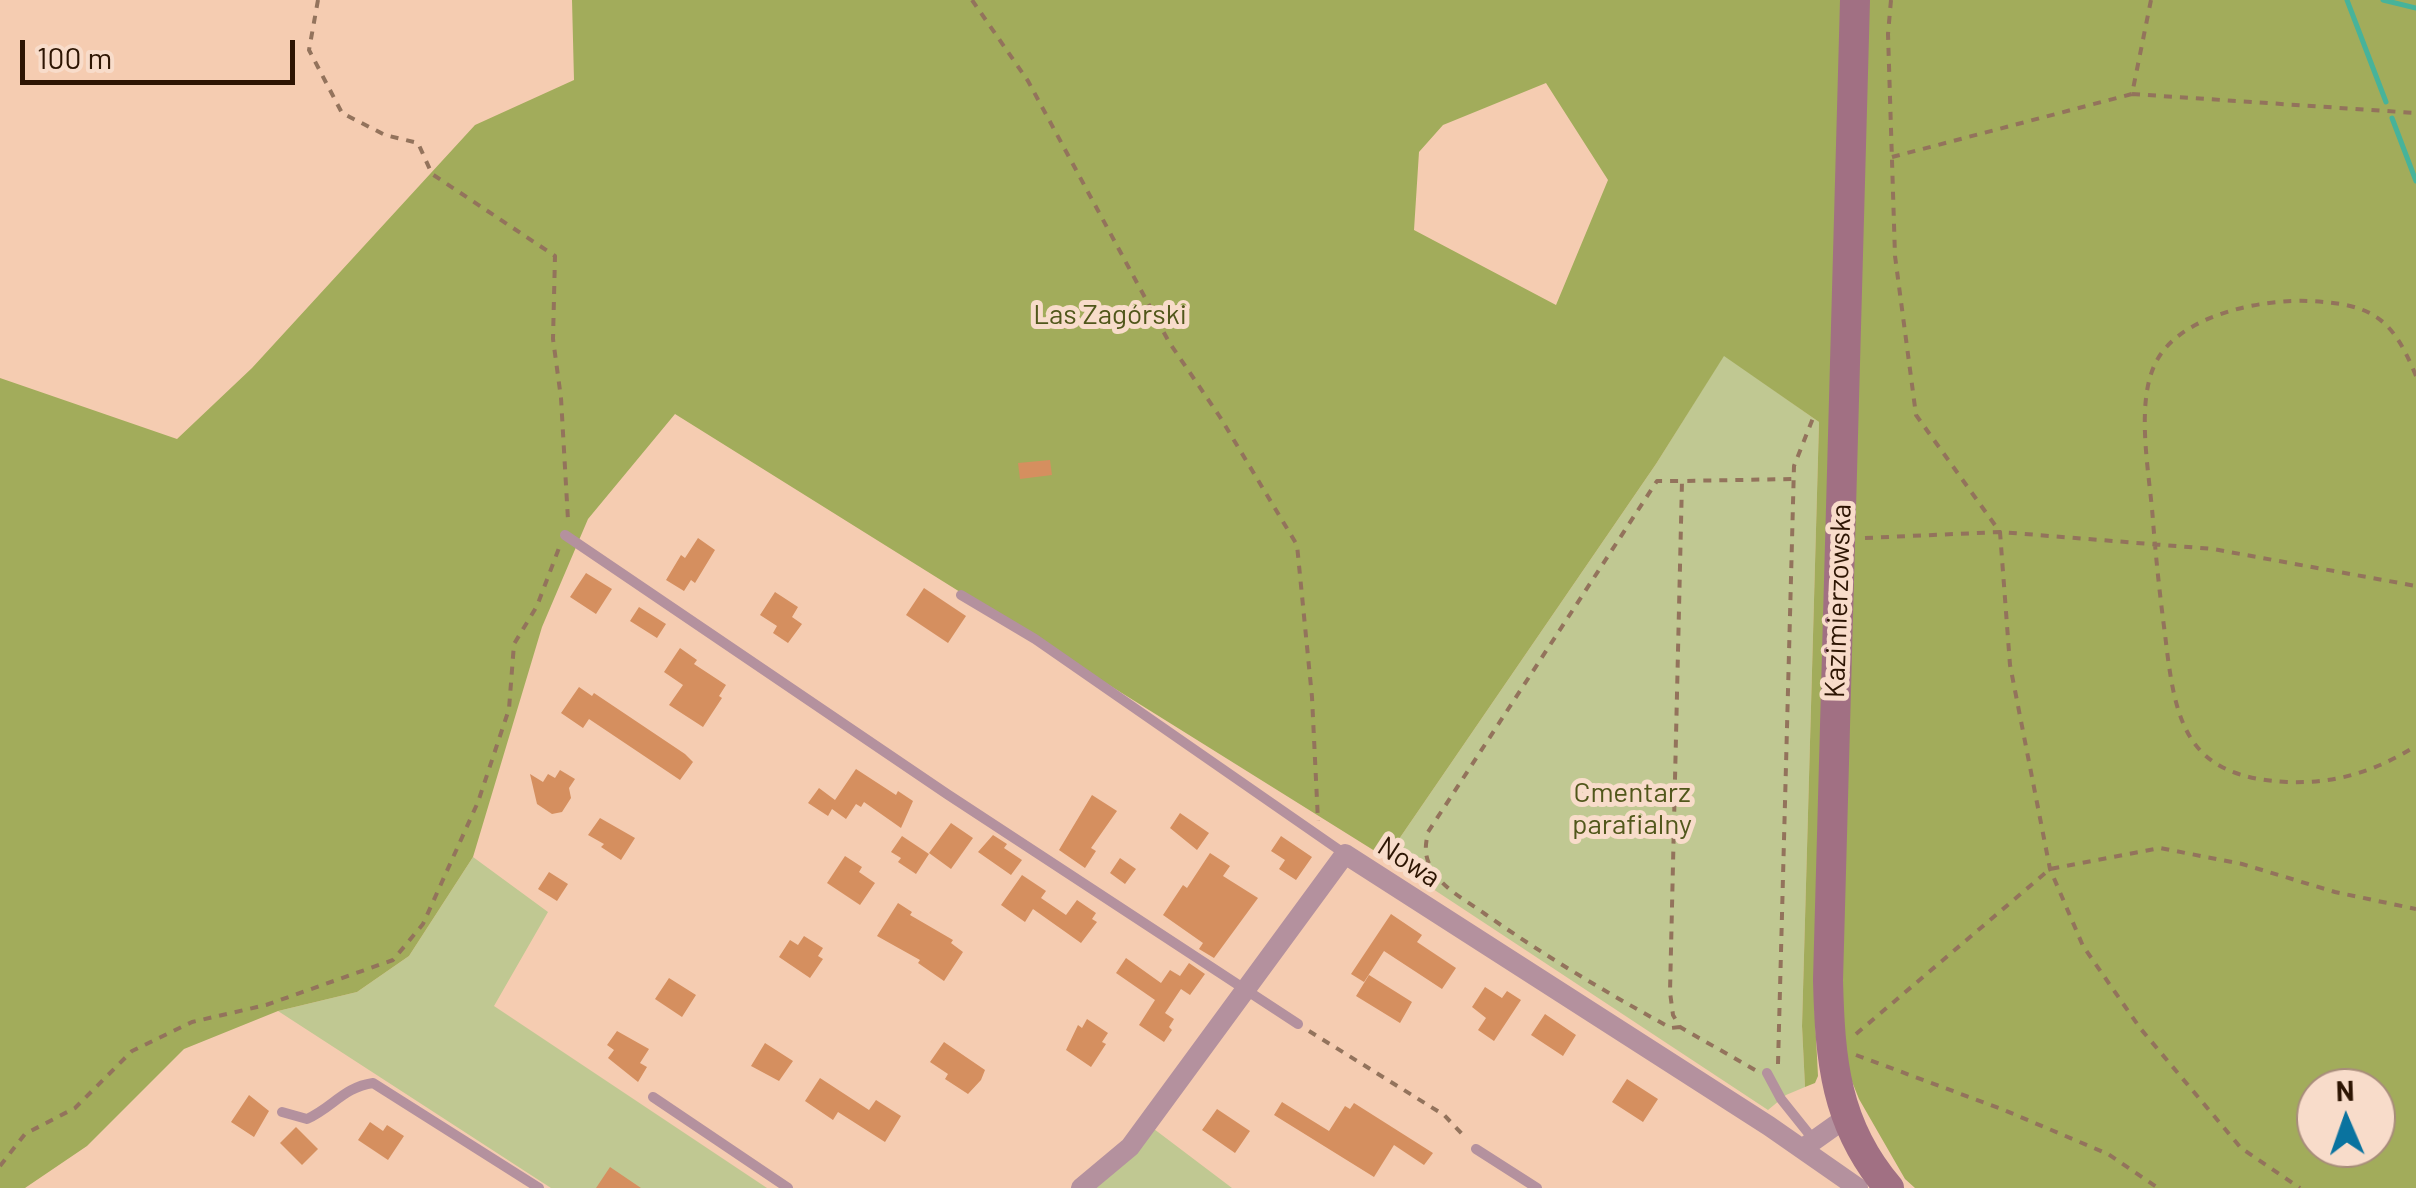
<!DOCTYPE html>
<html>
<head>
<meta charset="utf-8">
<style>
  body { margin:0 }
  #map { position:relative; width:2416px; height:1188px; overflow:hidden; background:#f5ccb1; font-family:Barlow,sans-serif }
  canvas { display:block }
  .north { position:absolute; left:2296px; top:1068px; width:100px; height:100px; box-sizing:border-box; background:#f8dcca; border:2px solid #a78c7a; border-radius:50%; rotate:358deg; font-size:28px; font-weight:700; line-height:40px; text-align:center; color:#2d1503 }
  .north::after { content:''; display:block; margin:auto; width:35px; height:45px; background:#0a739f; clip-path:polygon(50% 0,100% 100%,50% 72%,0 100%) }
  .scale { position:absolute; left:20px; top:40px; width:275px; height:45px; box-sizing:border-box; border:5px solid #2d1503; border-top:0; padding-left:12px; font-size:30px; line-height:35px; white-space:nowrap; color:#2d1503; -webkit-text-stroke:8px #f8dcca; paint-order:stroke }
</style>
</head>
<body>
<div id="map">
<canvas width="2416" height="1188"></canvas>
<div class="north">N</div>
<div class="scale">100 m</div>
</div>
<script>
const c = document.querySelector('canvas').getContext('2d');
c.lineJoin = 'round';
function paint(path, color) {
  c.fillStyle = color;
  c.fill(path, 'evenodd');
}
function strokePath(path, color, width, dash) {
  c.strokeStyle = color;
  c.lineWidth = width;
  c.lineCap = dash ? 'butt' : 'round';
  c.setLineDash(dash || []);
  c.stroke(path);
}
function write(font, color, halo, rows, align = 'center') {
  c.font = font + ' Barlow,sans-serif';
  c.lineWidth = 10;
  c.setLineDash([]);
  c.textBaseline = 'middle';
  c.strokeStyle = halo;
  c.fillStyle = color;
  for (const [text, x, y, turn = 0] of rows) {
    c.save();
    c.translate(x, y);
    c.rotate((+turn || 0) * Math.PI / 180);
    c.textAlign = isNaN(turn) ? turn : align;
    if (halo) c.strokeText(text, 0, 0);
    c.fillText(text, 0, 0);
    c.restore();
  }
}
paint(new Path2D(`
  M1724 355 1819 422 1802 1026 1805 1087 1786 1095 1768 1110 1386 858 1656 464Z
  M473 857 548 912 494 1006 767 1188H551L278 1011 357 992 409 956Z
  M1154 1129 1232 1188H1095Z`), '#c0c892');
paint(new Path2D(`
  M572 0H1843L1814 998 1818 1076 1815 1083 1805 1087 1802 1026 1819 422 1724 356 1656 464 1386 858 675 414 588 519 542 627 473 857 409 956 357 992 278 1011 184 1049 87 1146 25 1188H0V378L177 439 252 368 475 125 574 80ZM1546 83 1608 180 1556 305 1414 230 1419 152 1443 125Z
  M1867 0H2416V1188H1915L1905 1179 1859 1099 1839 1049ZM2316 1088H2376V1148H2316Z`), '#a2ac5b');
strokePath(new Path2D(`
  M2347 0 2386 102
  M2383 0 2416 8
  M2392 118 2416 181`), '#47b39a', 5);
paint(new Path2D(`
  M1050 460 1052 475 1020 479 1018 463Z
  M698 538 715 550 695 583 691 580 684 591 666 580 681 555 685 558Z
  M586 573 612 589 596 614 570 597Z
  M924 588 966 616 948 643 906 615Z
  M775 592 798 607 792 617 802 624 788 643 773 633 777 626 760 615Z
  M639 607 666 624 657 638 630 621Z
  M680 648 697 660 694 664 726 685 719 696 722 698 703 727 669 705 683 685 664 672Z
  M579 687 592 696 594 693 685 754 693 762 680 780 589 719 583 728 561 713Z
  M856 769 896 795 898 791 913 801 901 828 864 802 861 807 856 804 846 819 832 809 828 816 808 803 819 788 835 800Z
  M560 770 575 779 569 788 571 798 562 812 552 814 537 804 530 774 543 782 548 774 555 778Z
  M1092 795 1117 811 1091 848 1096 851 1085 868 1059 850Z
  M1180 813 1209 833 1197 850 1170 828Z
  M600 818 635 838 621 860 601 847 604 844 588 835Z
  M951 823 973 838 951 869 929 853Z
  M993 835 1007 844 1004 848 1022 860 1011 875 978 852Z
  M902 836 929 854 916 874 898 862 901 858 891 852Z
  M1281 836 1312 857 1296 880 1279 869 1285 860 1271 851Z
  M1210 853 1230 866 1223 876 1258 898 1214 958 1199 949 1203 943 1163 915 1183 885 1187 888Z
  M845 856 862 867 859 872 875 883 860 905 827 883Z
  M1120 858 1136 869 1125 884 1110 873Z
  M549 872 568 884 557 901 538 889Z
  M1022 875 1046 891 1041 898 1066 915 1077 900 1096 913 1092 919 1097 922 1081 943 1033 909 1025 922 1001 905Z
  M898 903 912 912 910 915 953 940 951 943 963 952 944 981 918 963 920 960 877 936Z
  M1391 914 1422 935 1417 942 1456 968 1442 989 1384 951 1364 982 1351 974Z
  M804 936 823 948 818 956 823 959 810 978 779 957 790 940 798 945Z
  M1126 958 1161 983 1170 970 1180 976 1189 963 1205 974 1190 995 1181 989 1165 1013 1174 1019 1169 1027 1172 1030 1164 1042 1139 1025 1155 1000 1116 973Z
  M1369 975 1412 1002 1400 1023 1356 996Z
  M669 978 696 995 682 1017 655 999Z
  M1485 987 1502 998 1507 991 1521 1000 1494 1041 1478 1030 1486 1018 1472 1007Z
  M1545 1014 1576 1035 1563 1056 1531 1035Z
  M1087 1019 1108 1033 1102 1042 1106 1044 1091 1067 1066 1050 1078 1025 1082 1028Z
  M617 1031 649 1049 640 1063 647 1067 638 1082 608 1058 614 1050 607 1045Z
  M944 1042 985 1070 981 1080 968 1094 945 1079 948 1074 930 1062Z
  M765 1043 793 1061 779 1081 751 1066Z
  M820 1078 869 1110 876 1100 901 1116 885 1142 838 1112 833 1120 805 1101Z
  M1627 1079 1658 1099 1643 1122 1612 1102Z
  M249 1095 269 1111 254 1137 231 1122Z
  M1282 1102 1329 1131 1345 1106 1350 1109 1354 1103 1433 1153 1424 1165 1394 1145 1374 1177 1274 1115Z
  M1217 1109 1250 1131 1235 1153 1202 1130Z
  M370 1122 383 1131 387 1125 404 1136 388 1160 358 1140Z
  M296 1127 318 1149 302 1165 280 1143Z
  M610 1167 641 1188H596Z`), '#d58f5f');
strokePath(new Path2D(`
  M318 0 309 50 342 113 385 135 418 143 432 174 555 256 553 339 561 398 568 520
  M972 0 1028 81 1169 342 1220 417 1297 545 1312 697 1318 821
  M1891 0 1888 34 1895 256 1916 415 2000 532 2010 665 2050 869 2083 946 2140 1028 2241 1148 2300 1188
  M2132 94 2416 113
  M1892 157 2132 94 2151 0
  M2416 376C2392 317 2372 304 2309 301 2261 299 2178 315 2155 364 2135 406 2150 476 2153 521 2156 559 2160 597 2165 634 2175 722 2185 777 2287 782 2336 784 2376 771 2416 746
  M1865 538 2000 532 2213 549 2416 586
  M1680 1027 1671 1028C1607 993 1545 956 1485 914 1467 901 1443 889 1432 869 1424 856 1425 847 1428 832L1657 481H1680
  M1309 1031 1444 1115 1466 1138
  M1856 1034 2050 869 2160 848 2242 864 2335 892 2416 909
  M1856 1055 2004 1110 2108 1154 2158 1188
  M1778 1064 1794 466 1813 418 1819 417
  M1755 1070 1680 1027 1673 1015 1670 992 1682 481 1793 479
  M0 1166 25 1134 75 1108 132 1051 192 1022 266 1005 393 960 423 924 478 802 509 709 514 644 537 606 559 548`), '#93735c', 4, [8, 8]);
strokePath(new Path2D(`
  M565 535 947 794 1298 1024
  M961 595 1035 639 1345 854
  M1767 1073 1781 1099 1813 1139
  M653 1097 788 1188
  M282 1112 307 1119C332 1108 344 1087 373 1083L539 1188
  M1476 1149 1537 1188`), '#b4919e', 10);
strokePath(new Path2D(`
  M1802 1149 1847 1117
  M1081 1188 1130 1147 1345 854 1769 1126 1858 1188`), '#b4919e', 20);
strokePath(new Path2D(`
  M1855 0 1828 980C1830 1059 1835 1125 1889 1188`), '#a17083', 30);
write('28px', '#51571b', '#f8dcca', [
  ["Las Zagórski",1110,315],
  ["Cmentarz",1632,793],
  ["parafialny",1632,825]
]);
write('28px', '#2d1503', '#f8dcca', [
  ["Kazimierzowska",1838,601,-88],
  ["Nowa",1409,862,33]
]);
</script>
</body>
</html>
